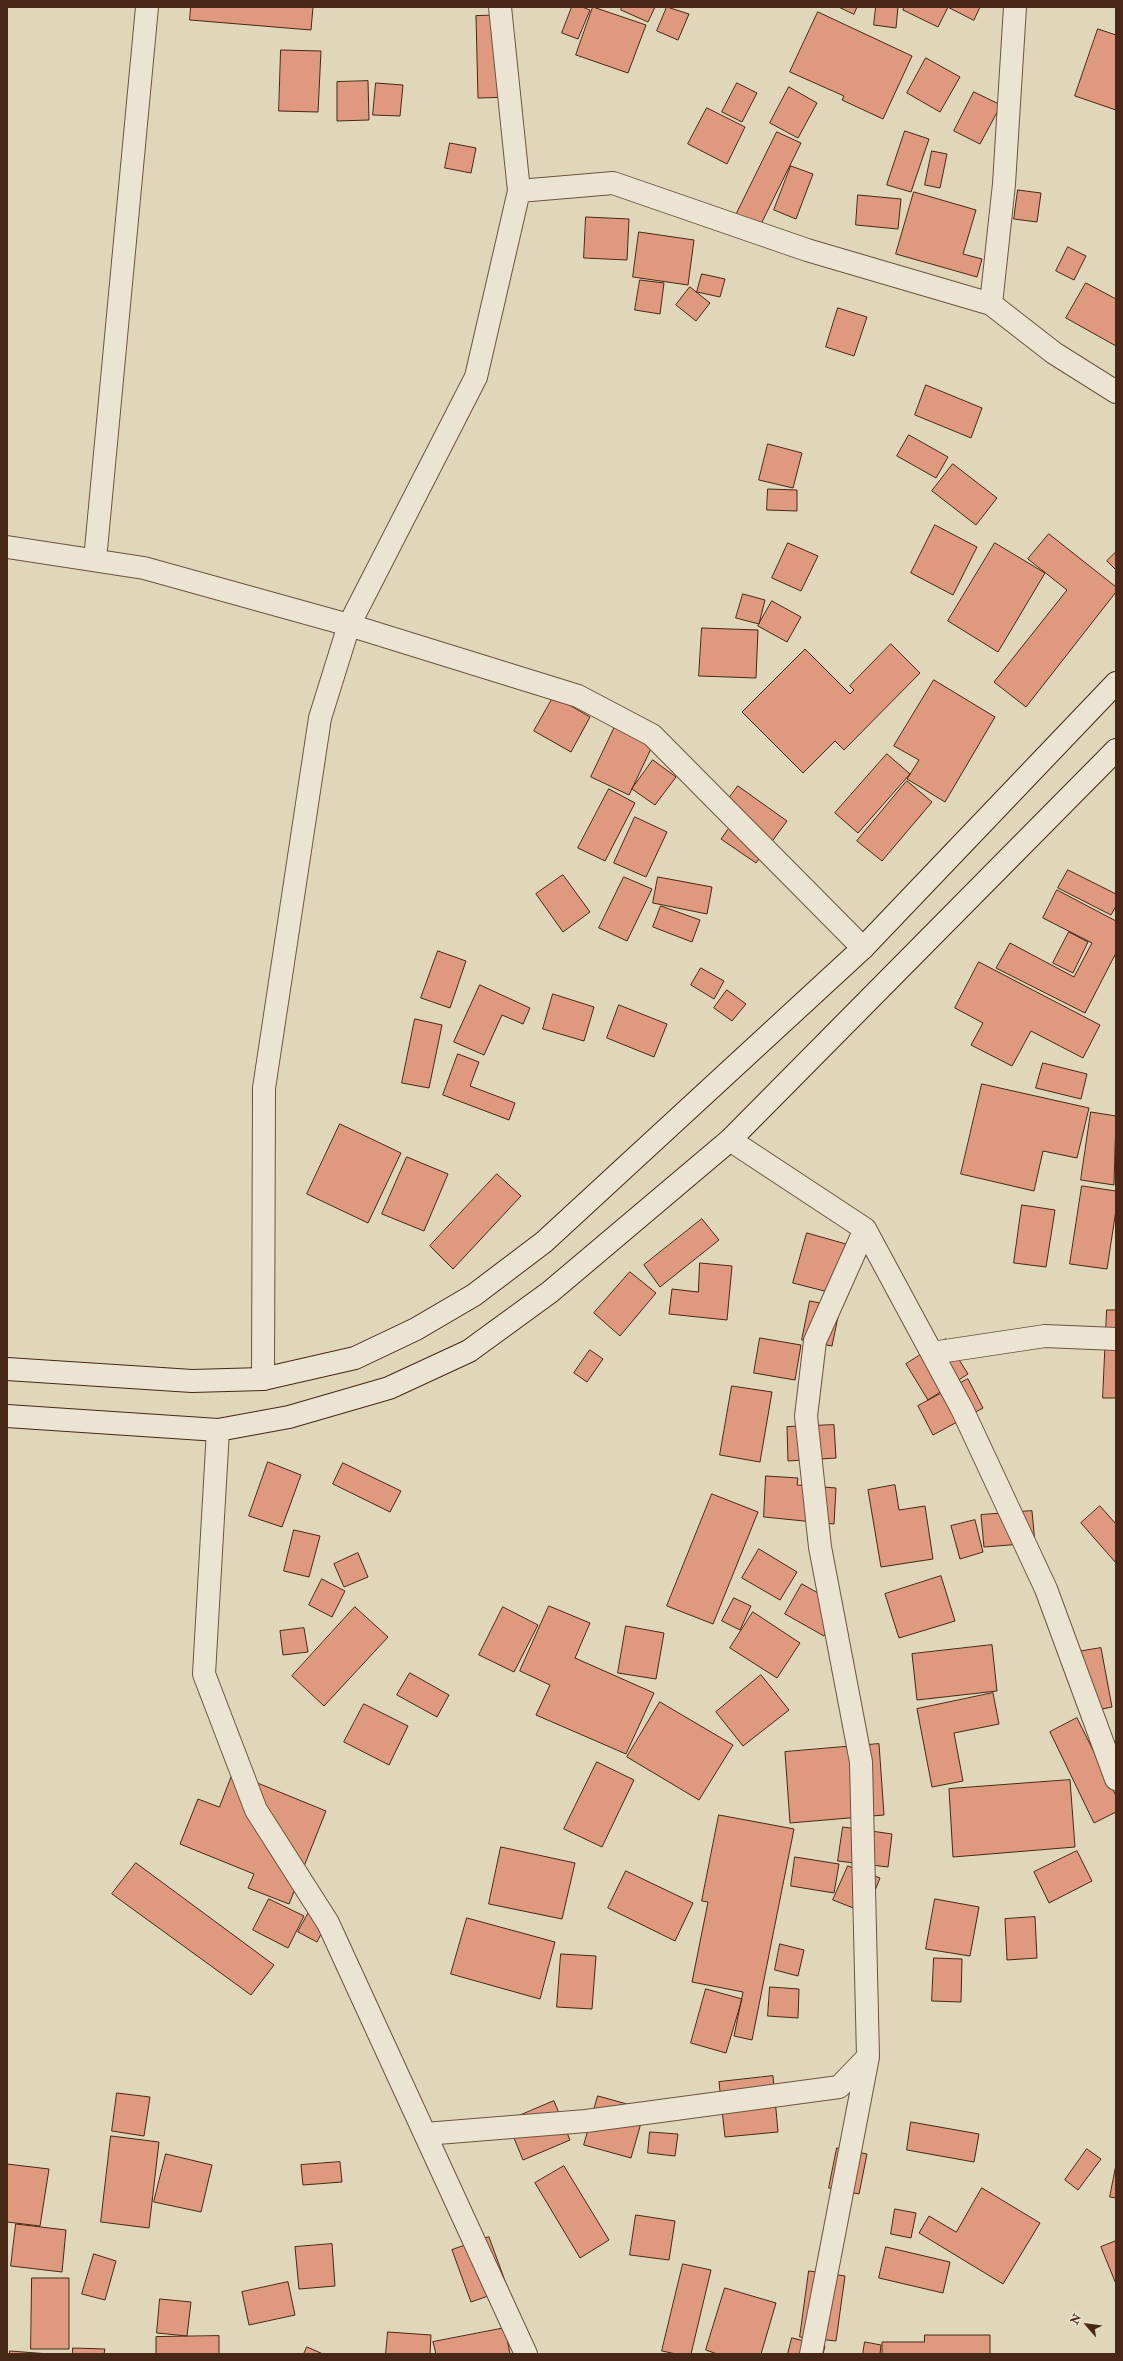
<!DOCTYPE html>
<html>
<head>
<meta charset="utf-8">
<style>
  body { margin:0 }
  #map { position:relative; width:1123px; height:2361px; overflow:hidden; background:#e0d6ba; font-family:"IM FELL Double Pica",serif }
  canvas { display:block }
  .frame { position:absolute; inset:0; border:8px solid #472715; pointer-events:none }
  .north { position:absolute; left:1067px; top:2305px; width:40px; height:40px; -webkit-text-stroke:3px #ebe4d2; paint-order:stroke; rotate:298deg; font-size:11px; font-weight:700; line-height:16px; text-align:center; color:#472715 }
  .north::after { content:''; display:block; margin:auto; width:14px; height:18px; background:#472715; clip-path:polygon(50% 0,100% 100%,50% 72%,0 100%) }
</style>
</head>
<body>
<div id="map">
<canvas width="1123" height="2361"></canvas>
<div class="frame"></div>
<div class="north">N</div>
</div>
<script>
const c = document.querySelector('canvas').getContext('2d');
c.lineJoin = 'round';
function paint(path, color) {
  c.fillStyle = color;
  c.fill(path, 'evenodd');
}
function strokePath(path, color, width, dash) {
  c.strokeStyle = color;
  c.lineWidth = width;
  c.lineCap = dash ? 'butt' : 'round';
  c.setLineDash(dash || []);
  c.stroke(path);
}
const building = new Path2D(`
  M191 7H313L311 30 190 20Z
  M572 7H582L590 10 578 39 562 33Z
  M593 7 646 25 628 73 576 55Z
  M622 7H655L648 22 621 10Z
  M667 7 689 14 678 40 657 31Z
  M839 7H857L854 14Z
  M876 7H898L896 28 874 25Z
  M905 7H948L938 27 903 10Z
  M948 7H980L974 20Z
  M818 12 912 56 883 119 842 100 844 96 790 72Z
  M512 15 514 97 478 98 476 16Z
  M1098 29 1116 35V110L1075 96Z
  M281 50 321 51 318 112 279 111Z
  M926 58 960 77 940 112 907 93Z
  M368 81 369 120 337 121V82Z
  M376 83 403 85 400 116 373 115Z
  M737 83 757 93 742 122 722 112Z
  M789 87 817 103 798 138 770 123Z
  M974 92 1001 105 980 144 954 131Z
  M707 108 745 127 727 164 688 144Z
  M905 131 929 139 911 192 887 185Z
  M777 132 801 143 760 226 736 215Z
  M450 143 476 148 471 173 445 168Z
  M932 151 947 154 940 188 925 185Z
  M791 166 813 174 796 219 774 210Z
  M1018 190 1041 193 1037 222 1014 219Z
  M914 192 976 210 963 254 982 259 977 277 896 254Z
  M858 195 901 199 898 229 856 225Z
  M586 217 629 219 627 260 584 258Z
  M639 232 694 240 688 285 633 277Z
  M1068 247 1086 256 1074 280 1056 271Z
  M702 274 725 279 720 297 697 292Z
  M640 280 664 283 660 314 635 310Z
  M1086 283 1116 299V346L1066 318Z
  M690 287 710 303 696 321 676 305Z
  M838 308 867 317 854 356 826 347Z
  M926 385 982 408 971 438 915 415Z
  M909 435 948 457 936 478 897 456Z
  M768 444 802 453 793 488 759 480Z
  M953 464 997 498 976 525 932 491Z
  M768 489 797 490V511L767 510Z
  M935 525 977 547 953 595 911 573Z
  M1049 534 1116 587V592L1026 707 994 682 1067 590 1028 559Z
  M788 543 818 556 801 591 772 578Z
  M995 543 1045 573 998 652 948 621Z
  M1116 552V570L1107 561Z
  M743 594 765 600 759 624 736 618Z
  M772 601 801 617 787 642 758 626Z
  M702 628 758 630 756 678 699 676Z
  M891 644 920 673 844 750 835 741 803 773 742 712 805 649 850 694 854 690 850 686Z
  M934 680 995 717 945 802 907 779 919 760 894 746Z
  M554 696 590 717 571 752 534 731Z
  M621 714 659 732 629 795 591 777Z
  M887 754 910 774 858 833 835 813Z
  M653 760 676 777 655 805 632 789Z
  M907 781 932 802 882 861 857 841Z
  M738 786 787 821 756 863 721 839 736 818 722 808Z
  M609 789 635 803 605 861 578 848Z
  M635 817 667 832 646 877 614 863Z
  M1068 870 1116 894V906L1111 915 1058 888Z
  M563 875 590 912 563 932 536 894Z
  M624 877 652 889 627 941 599 928Z
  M658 877 712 887 707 914 653 903Z
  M1057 890 1116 921V953L1085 1013 996 968 1010 943 1074 977 1092 943 1043 918Z
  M661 906 700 920 692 942 653 927Z
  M1069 932 1088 942 1073 973 1053 963Z
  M438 951 466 961 450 1008 421 998Z
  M979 962 1100 1025 1083 1058 1031 1031 1012 1066 971 1045 983 1023 955 1008Z
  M701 968 724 981 714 999 691 985Z
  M480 985 530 1008 523 1024 502 1015 484 1055 454 1042Z
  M727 990 746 1004 732 1021 714 1008Z
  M553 994 594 1007 584 1041 543 1029Z
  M619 1005 667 1024 654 1057 607 1038Z
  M415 1019 442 1025 429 1088 402 1083Z
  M458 1054 479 1062 470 1086 515 1103 509 1120 443 1095Z
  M1043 1063 1087 1074 1081 1099 1036 1088Z
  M982 1084 1089 1108 1077 1158 1043 1151 1034 1191 961 1174Z
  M1091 1112 1116 1116 1114 1185 1081 1180Z
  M340 1124 401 1153 368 1223 307 1194Z
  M407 1157 448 1174 424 1231 382 1214Z
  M497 1174 521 1196 453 1269 430 1246Z
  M1082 1186 1116 1191V1210L1107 1269 1070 1264Z
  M1022 1205 1055 1210 1046 1267 1014 1263Z
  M702 1219 719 1240 660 1287 644 1265Z
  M807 1233 853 1246 840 1295 793 1283Z
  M700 1263 732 1266 727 1320 669 1314 672 1289 698 1292Z
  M630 1272 656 1293 620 1336 594 1313Z
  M810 1301 840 1307 832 1346 802 1340Z
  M1107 1310H1116V1398H1103Z
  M760 1338 801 1345 795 1380 754 1373Z
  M946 1339 968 1374 928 1400 906 1364Z
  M590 1350 603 1359 587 1382 574 1373Z
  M968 1379 983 1408 933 1435 918 1406Z
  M732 1386 772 1392 760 1462 720 1455Z
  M834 1425 836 1458 788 1461 787 1427Z
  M268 1462 301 1475 282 1527 249 1516Z
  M343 1463 401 1491 390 1512 333 1484Z
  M766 1476 798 1478 797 1485 836 1488 834 1524 764 1517Z
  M895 1485 899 1510 925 1506 933 1559 881 1567 868 1490Z
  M712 1494 758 1512 713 1624 667 1606Z
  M1100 1506 1116 1524V1563L1081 1523Z
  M1032 1511 1035 1543 984 1547 981 1515Z
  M975 1520 983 1552 960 1559 951 1526Z
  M294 1530 320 1536 309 1577 284 1571Z
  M759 1549 797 1572 780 1600 742 1578Z
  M358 1553 368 1577 344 1587 334 1564Z
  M941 1576 955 1621 899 1638 885 1594Z
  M322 1579 345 1591 332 1617 309 1605Z
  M802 1584 841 1606 824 1636 785 1614Z
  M734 1598 751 1606 740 1630 722 1621Z
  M549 1606 590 1623 575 1658 654 1693 626 1754 536 1715 550 1685 520 1671Z
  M355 1607 388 1637 324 1706 292 1676Z
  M503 1607 538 1625 514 1672 479 1655Z
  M753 1612 800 1643 777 1678 730 1648Z
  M626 1626 664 1633 656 1679 618 1673Z
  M304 1628 308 1652 283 1655 280 1631Z
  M992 1645 997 1691 917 1700 912 1654Z
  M1101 1648 1112 1707 1082 1713 1071 1653Z
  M410 1673 449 1695 437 1717 397 1695Z
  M761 1675 789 1710 743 1746 716 1712Z
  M993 1693 999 1724 954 1733 963 1781 932 1787 917 1709Z
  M660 1702 733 1745 699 1800 627 1757Z
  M364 1704 408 1726 389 1765 344 1742Z
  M1077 1718 1116 1796V1812L1094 1823 1050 1732Z
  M879 1744 884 1815 790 1823 785 1752Z
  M597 1762 634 1780 602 1847 564 1829Z
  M233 1773 326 1811 289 1904 248 1888 254 1874 180 1844 198 1799 219 1807Z
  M1070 1780 1075 1847 953 1857 949 1789Z
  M719 1815 794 1829 752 2040 734 2036 743 1992 692 1982 708 1902 702 1901Z
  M843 1827 892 1834 888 1867 838 1861Z
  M501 1847 575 1863 562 1919 489 1904Z
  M1077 1851 1092 1881 1049 1903 1034 1872Z
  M795 1857 839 1864 834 1893 791 1886Z
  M136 1863 274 1965 251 1995 112 1894Z
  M848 1866 880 1878 866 1913 833 1900Z
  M626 1871 693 1903 675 1941 608 1908Z
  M269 1899 304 1916 288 1948 253 1930Z
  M935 1899 979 1907 970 1956 926 1949Z
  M309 1912 327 1922 317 1942 298 1932Z
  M1035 1917 1037 1958 1007 1960 1005 1919Z
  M467 1918 555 1942 540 1999 451 1974Z
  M780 1944 804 1950 798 1976 775 1970Z
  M561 1954 596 1956 592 2009 557 2007Z
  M934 1958 962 1959 961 2002 932 2001Z
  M770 1987 799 1989 798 2018 768 2016Z
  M706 1989 742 1999 726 2053 691 2043Z
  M773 2076 778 2132 725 2137 719 2082Z
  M117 2093 150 2097 144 2136 112 2131Z
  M598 2096 645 2109 631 2158 584 2145Z
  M554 2101 570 2140 523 2160 507 2121Z
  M911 2122 979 2134 974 2162 907 2150Z
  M650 2132 678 2134 675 2156 648 2153Z
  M111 2136 159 2142 149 2228 101 2222Z
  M837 2148 867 2154 859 2194 829 2188Z
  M1087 2149 1101 2159 1078 2190 1065 2180Z
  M166 2154 212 2165 201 2212 154 2202Z
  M340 2162 342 2182 303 2185 301 2165Z
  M7 2164 49 2169 40 2226 7 2222Z
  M1116 2165V2198L1110 2197Z
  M564 2166 609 2240 580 2258 535 2183Z
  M982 2188 1040 2223 1003 2284 919 2233 929 2216 956 2232Z
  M895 2209 916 2213 911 2238 891 2234Z
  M636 2215 675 2221 669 2260 630 2255Z
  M16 2224 66 2230 62 2272 11 2266Z
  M489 2237 508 2289 471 2302 452 2250Z
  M1116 2241V2284L1101 2247Z
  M332 2244 335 2286 299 2289 295 2247Z
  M886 2247 950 2262 943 2293 879 2278Z
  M94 2254 116 2261 105 2300 82 2294Z
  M683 2264 711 2270 691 2354H676L662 2351Z
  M809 2271 845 2276 836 2341 800 2337Z
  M32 2278H69V2349H31Z
  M288 2282 295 2315 249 2325 242 2292Z
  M725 2288 776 2303 761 2354H717L706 2350Z
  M160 2299 191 2302 187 2336 157 2333Z
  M505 2328 510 2354H436L433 2342Z
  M388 2332 431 2335 430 2354H386Z
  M925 2335H990V2354H882V2342H924Z
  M219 2336V2354H156V2337Z
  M792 2338 825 2346 823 2354H788Z
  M865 2342 881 2345 880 2354H863Z
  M307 2347 323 2354H304Z
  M73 2348 105 2349 104 2354H73Z
  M10 2351 49 2354H10Z`);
paint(building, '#df997e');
strokePath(building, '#472715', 1);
const street = new Path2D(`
  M519 191 613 183 807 250 991 304 1054 353 1116 392
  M991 304 1004 184 1015 7
  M7 547 144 568 349 625 578 696 652 735 863 948
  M95 560 147 7
  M730 1140 865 1229 962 1409 1046 1589 1116 1779
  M932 1353 1045 1336 1116 1339
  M263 1379 264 1088 320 718 349 625 476 377 519 191 500 7
  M218 1430 204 1674 256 1810 328 1923 526 2354
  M425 2134 586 2121 839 2087 868 2057
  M811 2354 868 2057 861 1762 820 1547 806 1416 815 1341 865 1229`);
const secondary = new Path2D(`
  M7 1369 192 1381 263 1379 355 1358 416 1329 474 1295 544 1242 863 948 1116 683
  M7 1416 218 1430 289 1417 389 1388 469 1351 550 1292 730 1140 1116 750`);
strokePath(street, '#6d533e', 24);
strokePath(secondary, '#472715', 24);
strokePath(street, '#ebe4d2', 22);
strokePath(secondary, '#ebe4d2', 22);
</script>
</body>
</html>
